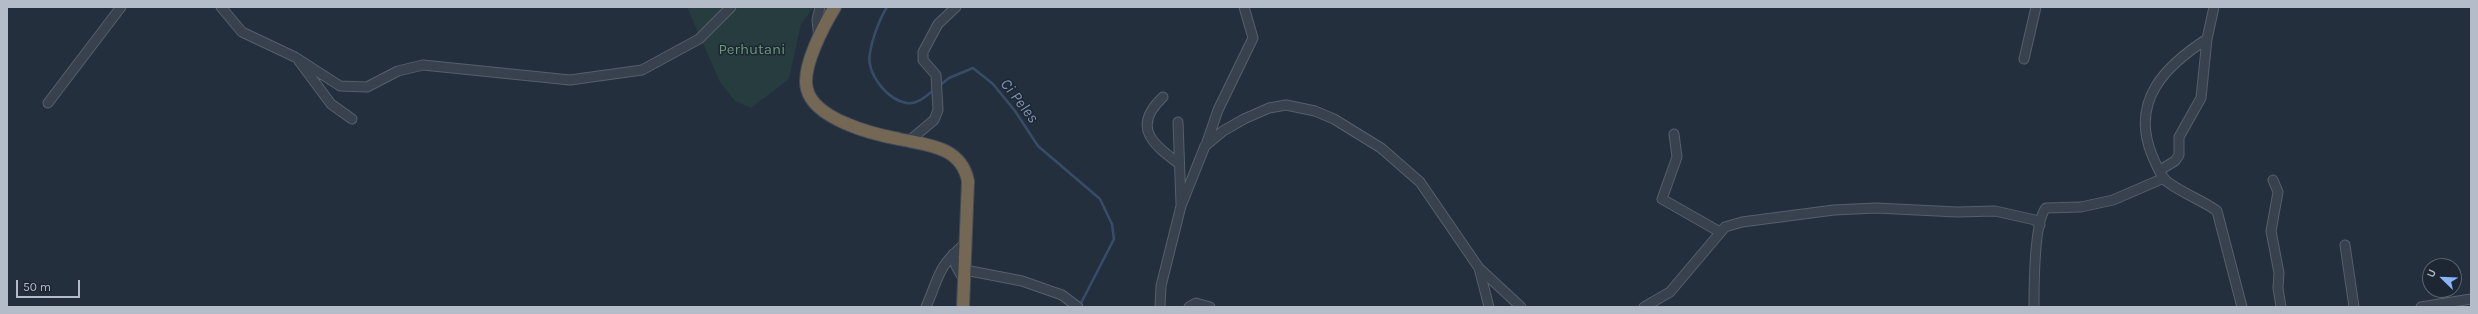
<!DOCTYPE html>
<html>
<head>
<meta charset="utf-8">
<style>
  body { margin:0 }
  #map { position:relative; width:2478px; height:314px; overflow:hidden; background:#242f3e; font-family:Karla,sans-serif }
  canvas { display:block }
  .frame { position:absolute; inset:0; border:8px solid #b4bcc9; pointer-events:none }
  .north { position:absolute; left:2422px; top:258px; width:40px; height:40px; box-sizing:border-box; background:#1d2633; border:1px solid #59626f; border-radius:50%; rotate:293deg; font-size:11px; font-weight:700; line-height:16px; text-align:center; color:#b4bcc9 }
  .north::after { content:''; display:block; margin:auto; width:14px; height:18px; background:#8ab4f8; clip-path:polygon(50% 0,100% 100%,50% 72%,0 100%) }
  .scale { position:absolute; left:16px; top:280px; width:64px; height:18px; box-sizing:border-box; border:2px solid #b4bcc9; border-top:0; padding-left:5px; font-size:12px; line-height:14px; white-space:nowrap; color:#b4bcc9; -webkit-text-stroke:3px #1d2633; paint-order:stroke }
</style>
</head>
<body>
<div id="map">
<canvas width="2478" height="314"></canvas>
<div class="frame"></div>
<div class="north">U</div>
<div class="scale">50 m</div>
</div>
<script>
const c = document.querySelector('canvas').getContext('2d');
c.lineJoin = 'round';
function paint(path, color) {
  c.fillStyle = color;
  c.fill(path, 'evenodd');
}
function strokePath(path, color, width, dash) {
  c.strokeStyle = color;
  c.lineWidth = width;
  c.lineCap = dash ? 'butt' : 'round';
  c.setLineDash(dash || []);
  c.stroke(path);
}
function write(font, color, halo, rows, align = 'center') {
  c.font = font + ' Karla,sans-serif';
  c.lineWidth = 3;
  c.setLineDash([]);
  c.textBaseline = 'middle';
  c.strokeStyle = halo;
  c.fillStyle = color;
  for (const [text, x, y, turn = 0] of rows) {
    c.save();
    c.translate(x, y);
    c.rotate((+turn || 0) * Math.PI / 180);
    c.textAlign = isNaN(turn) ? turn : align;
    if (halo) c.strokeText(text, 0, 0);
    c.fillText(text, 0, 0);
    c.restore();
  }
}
paint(new Path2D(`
  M687 7H814L801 24 789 79 751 108 735 101 720 82Z`), '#263c3f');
strokePath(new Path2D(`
  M887 7C880 18 872 39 870 53 866 73 887 100 907 103 917 105 926 96 934 90
  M939 86 949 78 973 68 993 84 1015 111 1038 146 1100 199 1112 224 1114 239 1079 307`), '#394c67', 2.5);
const minor = new Path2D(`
  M221 7 242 32 295 57 340 86 367 87 398 71 423 65 570 80 642 70 699 39 731 7
  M2214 7 2207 39C2165 66 2130 101 2152 155 2156 164 2161 178 2169 183 2184 194 2202 200 2217 211L2242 307
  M819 39 817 20 820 7
  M2024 59 2036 7
  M299 61 331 104 352 119
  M1163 97C1131 127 1153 144 1178 163
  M48 103 121 7
  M1178 122 1181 204
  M1674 134 1677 157 1662 199 1720 232
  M909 141 934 120 938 110 936 75 923 60V52L938 24 956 7
  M1206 145 1218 110 1253 38 1244 7
  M2160 170 2175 161 2179 155V137L2201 98 2207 39
  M2273 180 2278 192 2271 231 2279 273 2278 288 2281 307
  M2345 245 2354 307
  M953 254 956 266 964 280
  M1479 268 1521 307
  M965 270 1022 281 1062 295 1078 307
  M926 307C940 275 937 267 966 243
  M1160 307 1161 286 1181 206 1205 146 1223 131 1244 119 1269 108 1286 105 1315 111 1334 119 1381 148 1420 182 1479 268 1489 307
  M1189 307 1196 303 1210 307
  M1644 307 1670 292 1725 227 1742 222 1834 210 1876 208 1957 212 1995 211 2035 220 2040 225
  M2034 307C2034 287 2034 221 2046 208L2081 207 2113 200 2164 178
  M2421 307 2471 299`);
const highway = new Path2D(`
  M835 7C824 25 801 68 807 89 814 119 872 134 899 139 927 145 961 146 968 181L963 307`);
strokePath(minor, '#565f6c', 11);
strokePath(highway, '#434c59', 14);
strokePath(minor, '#38414e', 9);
strokePath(highway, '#746855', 12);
write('15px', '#6b9a76', '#1d2633', [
  ["Perhutani",752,50]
]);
write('italic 16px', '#7c92b1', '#1d2633', [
  ["Ci Peles",1019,101,52]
]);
</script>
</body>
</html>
